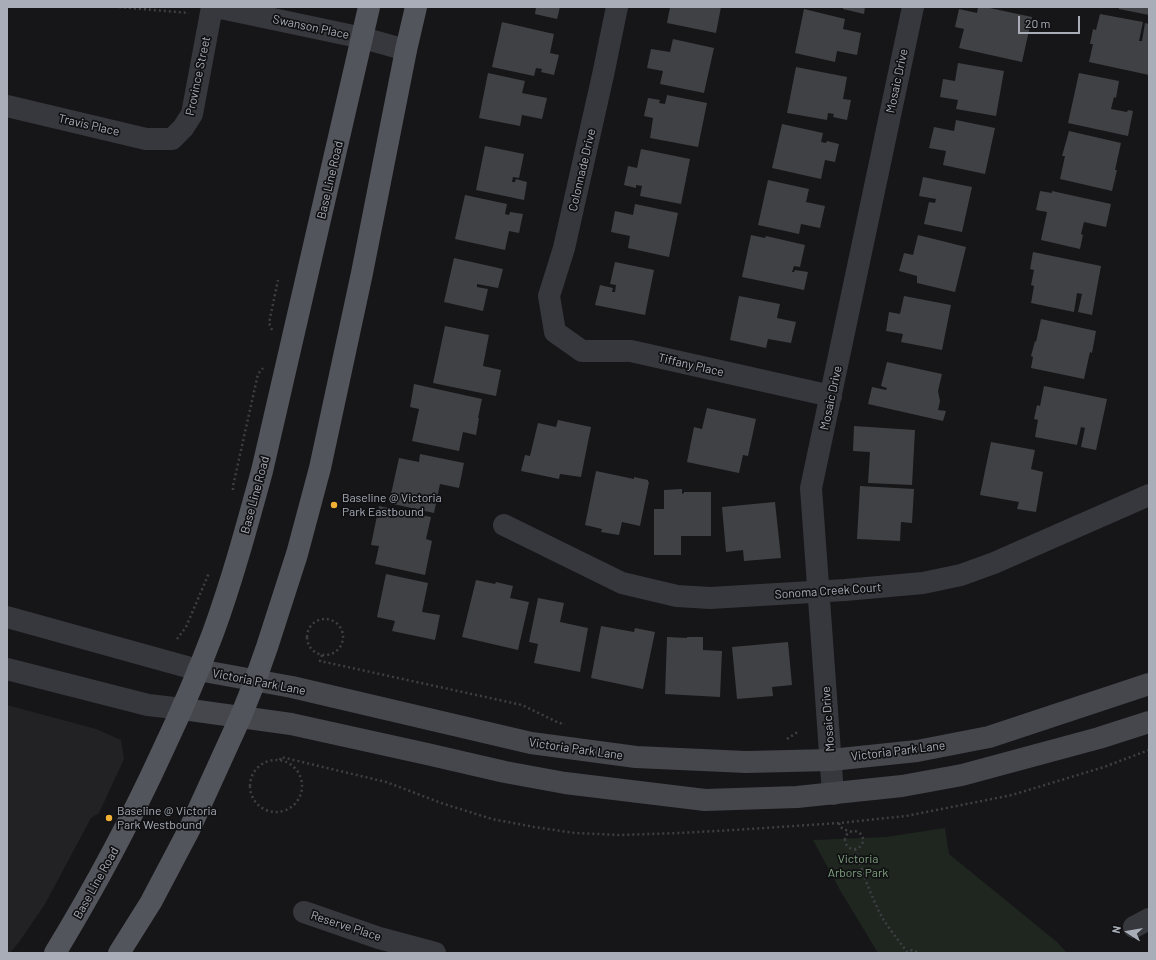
<!DOCTYPE html>
<html>
<head>
<meta charset="utf-8">
<style>
  body { margin:0 }
  #map { position:relative; width:1156px; height:960px; overflow:hidden; background:#161618; font-family:Barlow,sans-serif }
  canvas { display:block }
  .frame { position:absolute; inset:0; border:8px solid #a8adb8; pointer-events:none }
  .north { position:absolute; left:1108px; top:912px; width:40px; height:40px; -webkit-text-stroke:3px #111113; paint-order:stroke; rotate:282deg; font-size:11px; font-weight:700; line-height:16px; text-align:center; color:#a8adb8 }
  .north::after { content:''; display:block; margin:auto; width:14px; height:18px; background:#a8adb8; clip-path:polygon(50% 0,100% 100%,50% 72%,0 100%) }
  .scale { position:absolute; left:1018px; top:16px; width:62px; height:18px; box-sizing:border-box; border:2px solid #a8adb8; border-top:0; padding-left:5px; font-size:12px; line-height:14px; white-space:nowrap; color:#a8adb8; -webkit-text-stroke:3px #111113; paint-order:stroke }
</style>
</head>
<body>
<div id="map">
<canvas width="1156" height="960"></canvas>
<div class="frame"></div>
<div class="north">N</div>
<div class="scale">20 m</div>
</div>
<script>
const c = document.querySelector('canvas').getContext('2d');
c.lineJoin = 'round';
function paint(path, color) {
  c.fillStyle = color;
  c.fill(path, 'evenodd');
}
function strokePath(path, color, width, dash) {
  c.strokeStyle = color;
  c.lineWidth = width;
  c.lineCap = dash ? 'butt' : 'round';
  c.setLineDash(dash || []);
  c.stroke(path);
}
function write(font, color, halo, rows, align = 'center') {
  c.font = font + ' Barlow,sans-serif';
  c.lineWidth = 3.5;
  c.setLineDash([]);
  c.textBaseline = 'middle';
  c.strokeStyle = halo;
  c.fillStyle = color;
  for (const [text, x, y, turn = 0] of rows) {
    c.save();
    c.translate(x, y);
    c.rotate((+turn || 0) * Math.PI / 180);
    c.textAlign = isNaN(turn) ? turn : align;
    if (halo) c.strokeText(text, 0, 0);
    c.fillText(text, 0, 0);
    c.restore();
  }
}
paint(new Path2D(`
  M7 705 96 729 121 740 124 759 99 813 91 818 45 904 19 942 10 953H7Z`), '#222225');
paint(new Path2D(`
  M945 828 949 854 1057 942 1067 953H878L840 890 813 840 886 837Z`), '#1e261f');
paint(new Path2D(`
  M536 7H560L557 19 535 14Z
  M670 7H721L716 33 667 23Z
  M843 7H865L864 14 843 9Z
  M978 7H985L1032 17 1022 62 959 48 964 29 955 27 959 9 977 13Z
  M1119 7H1149V15L1119 9Z
  M804 9 845 19 843 29 861 33 857 55 837 51 835 62 795 53Z
  M1100 14 1143 22 1139 41H1142L1145 23 1149 24V75L1089 62 1093 44H1090L1093 29 1096 30Z
  M502 22 554 34 550 53 559 55 554 75 541 72 542 69 536 68 534 76 492 67Z
  M673 39 714 48 704 93 660 84 663 71 647 68 651 49 670 52Z
  M958 63 1004 71 996 116 956 109 958 100 940 97 943 79 955 81Z
  M796 67 847 77 843 99 851 100 847 120 833 117 834 114 828 113 827 120 787 113Z
  M488 73 525 81 522 93 547 98 542 119 522 115 520 126 479 118Z
  M1079 73 1119 81 1116 98 1114 97 1111 109 1127 112 1128 110 1133 111 1128 136 1068 123Z
  M667 95 707 103 698 147 650 138 653 118 644 116 648 98 660 100 659 103 665 104Z
  M956 120 995 128 985 174 943 165 946 151 929 148 934 127 954 131Z
  M782 124 823 133 821 142 826 143 827 141 839 144 835 162 825 160 821 179 772 168Z
  M1069 131 1121 143 1115 170H1117L1112 191 1060 179 1065 156H1062Z
  M485 146 524 154 519 178 513 177 512 182H515L516 179 527 182 524 200 476 190Z
  M641 149 690 159 681 204 640 196 642 186 636 185V188L624 185 628 166 637 168Z
  M923 177 972 187 962 232 924 224 929 202 935 203 936 199 919 196Z
  M768 180 809 189 806 202 825 206 820 228 801 224 799 234 758 225Z
  M1040 191 1052 193V191L1111 204 1106 227 1084 222 1081 234 1083 235 1080 249 1041 240 1047 212 1036 210Z
  M465 195 507 204 505 214 509 215 510 212 523 214 519 233 509 231 505 250 455 239Z
  M635 204 678 213 669 257 628 248 630 236 611 232 615 211 633 215Z
  M751 235 765 238 766 236 805 245 800 267 794 266 792 272H794L795 270 808 272 804 290 742 277Z
  M918 235 966 247 955 292 917 283V276L899 271 904 253 913 255Z
  M1033 252 1101 266 1092 315 1078 312 1082 294 1077 293 1074 312 1031 303 1034 286 1031 285 1034 270 1030 269Z
  M454 258 503 269 498 288 477 284V287L488 289 483 311 444 302Z
  M615 262 654 270 645 315 595 305 600 285 613 288 612 292H615L616 285 610 284Z
  M739 296 780 304 777 318 796 322 791 343 768 339 766 348 730 340Z
  M904 296 951 305 942 350 901 342 903 334 886 331 889 312 900 314Z
  M1041 319 1096 331 1092 353 1090 352 1084 379 1031 368 1033 357 1031 356 1035 341 1036 342Z
  M445 326 489 335 483 366 501 370 496 396 433 383Z
  M887 362 942 374 938 391 940 401 938 410 946 411 943 421 868 404 872 387 886 390 887 388 881 386Z
  M414 384 482 399 478 418H479L476 435 463 432 459 451 412 441 419 409 410 407Z
  M1044 386 1107 399 1096 450 1081 447 1085 428 1081 427 1077 445 1035 437 1038 420 1034 419 1037 405 1040 406Z
  M707 408 756 419 748 456 743 455 739 473 687 462 694 427 702 429Z
  M558 420 591 427 581 477 560 474 559 479 521 471 525 455 530 456 538 423 556 427Z
  M854 426 915 430 912 485 868 483 870 452 853 451Z
  M991 442 1035 450 1031 469 1043 472 1036 512 1017 509 1019 502 980 495Z
  M420 454 464 463 459 488 440 484 434 513 389 503 399 458 419 462Z
  M596 471 634 479V477L648 480V482H649L640 526 622 522 619 535 601 532 602 529 585 525Z
  M860 486 914 489 912 523 901 522 900 541 857 539Z
  M682 489V494L684 493V492H711V536H681V555H654V509H664V490Z
  M775 502 781 558 744 561 743 550 726 552 722 507Z
  M379 506 431 517 426 539 432 541 425 575 375 564 379 546 371 545Z
  M386 574 428 583 422 612 440 615 435 640 392 631 395 621 377 617Z
  M476 580 495 584 496 582 513 586 510 598 529 602 518 650 462 637Z
  M538 598 564 603 560 622 588 628 580 672 534 663 538 644 529 642Z
  M601 626 634 632 635 628 655 632 643 689 591 678Z
  M667 637 687 638V637H703V650L722 651 720 697 665 694Z
  M788 642 792 685 772 687 773 696 737 699 732 647Z`), '#404145');
strokePath(new Path2D(`
  M119 7 189 13
  M272 330 269 323 278 280
  M233 490V486L258 374 263 368
  M307 637a18 18 0 1 1 36 0a18 18 0 1 1-36 0Z
  M177 639 186 627 209 573
  M322 655 320 661 522 705 559 723 565 724
  M787 739 799 731
  M250 786a26 26 0 1 1 52 0a26 26 0 1 1-52 0Z
  M280 760 281 757 386 782 444 804 492 819 534 827 575 833 619 835 679 833 734 830 839 823 906 816 1012 795 1104 767 1149 750
  M839 823 840 827 850 832
  M845 840a9 9 0 1 1 18 0a9 9 0 1 1-18 0Z
  M855 849C863 873 871 897 883 919 890 930 899 941 907 952
  M906 953 912 950 919 953`), '#3d3f44', 2.5, [2, 3]);
strokePath(new Path2D(`
  M216 7 363 38 406 50
  M617 7 603 75 564 248 549 296 555 332 582 351H631L831 396
  M7 106 146 139H172L183 128 192 114 212 7
  M504 525 622 583 677 596 710 598 845 590 923 583 961 575 994 563 1149 495
  M833 794 811 488 913 7
  M304 912 379 938 435 953
  M1134 927 1149 919`), '#37383d', 22);
strokePath(new Path2D(`
  M7 617 198 670
  M7 669 148 705 183 709`), '#37383d', 22);
strokePath(new Path2D(`
  M198 670 292 687 531 743 636 757 746 762 831 760 917 751 989 737 1149 684
  M183 709 291 724 427 754 505 772 565 783 705 800 797 797 902 786 962 775 1099 738 1149 722`), '#45474d', 22);
strokePath(new Path2D(`
  M55 953C95 887 131 820 163 750 181 712 198 673 213 633 232 581 247 526 262 471L369 7
  M119 953 151 902 190 828 241 716 255 681 267 647 297 554 320 468 362 273 406 50 416 7`), '#53555c', 22);
for (const [x, y, r, color] of [
  [334,505,4,"#f2b134"],
  [109,818,4,"#f2b134"]
]) {
  const dot = new Path2D();
  dot.arc(x, y, r, 0, 2 * Math.PI);
  c.fillStyle = color;
  c.fill(dot);
  strokePath(dot, '#111113', 1.5);
}
write('12px', '#a8adb8', '#111113', [
  ["Swanson Place",311,27,12],
  ["Province Street",198,76,-78],
  ["Mosaic Drive",897,81,-78],
  ["Travis Place",89,125,13],
  ["Colonnade Drive",582,170,-77],
  ["Base Line Road",330,180,-77],
  ["Tiffany Place",691,365,13],
  ["Mosaic Drive",831,398,-78],
  ["Base Line Road",255,495,-75],
  ["Sonoma Creek Court",828,591,-4],
  ["Victoria Park Lane",259,682,11],
  ["Mosaic Drive",828,719,-94],
  ["Victoria Park Lane",576,749,8],
  ["Victoria Park Lane",898,751,-7],
  ["Base Line Road",96,883,-61],
  ["Reserve Place",346,926,18]
]);
write('12px', '#a8adb8', '#111113', [
  ["Baseline @ Victoria",342,498],
  ["Park Eastbound",342,512],
  ["Baseline @ Victoria",117,811],
  ["Park Westbound",117,825]
], 'left');
write('12px', '#7fa381', '#111113', [
  ["Victoria",858,859],
  ["Arbors Park",858,873]
]);
</script>
</body>
</html>
